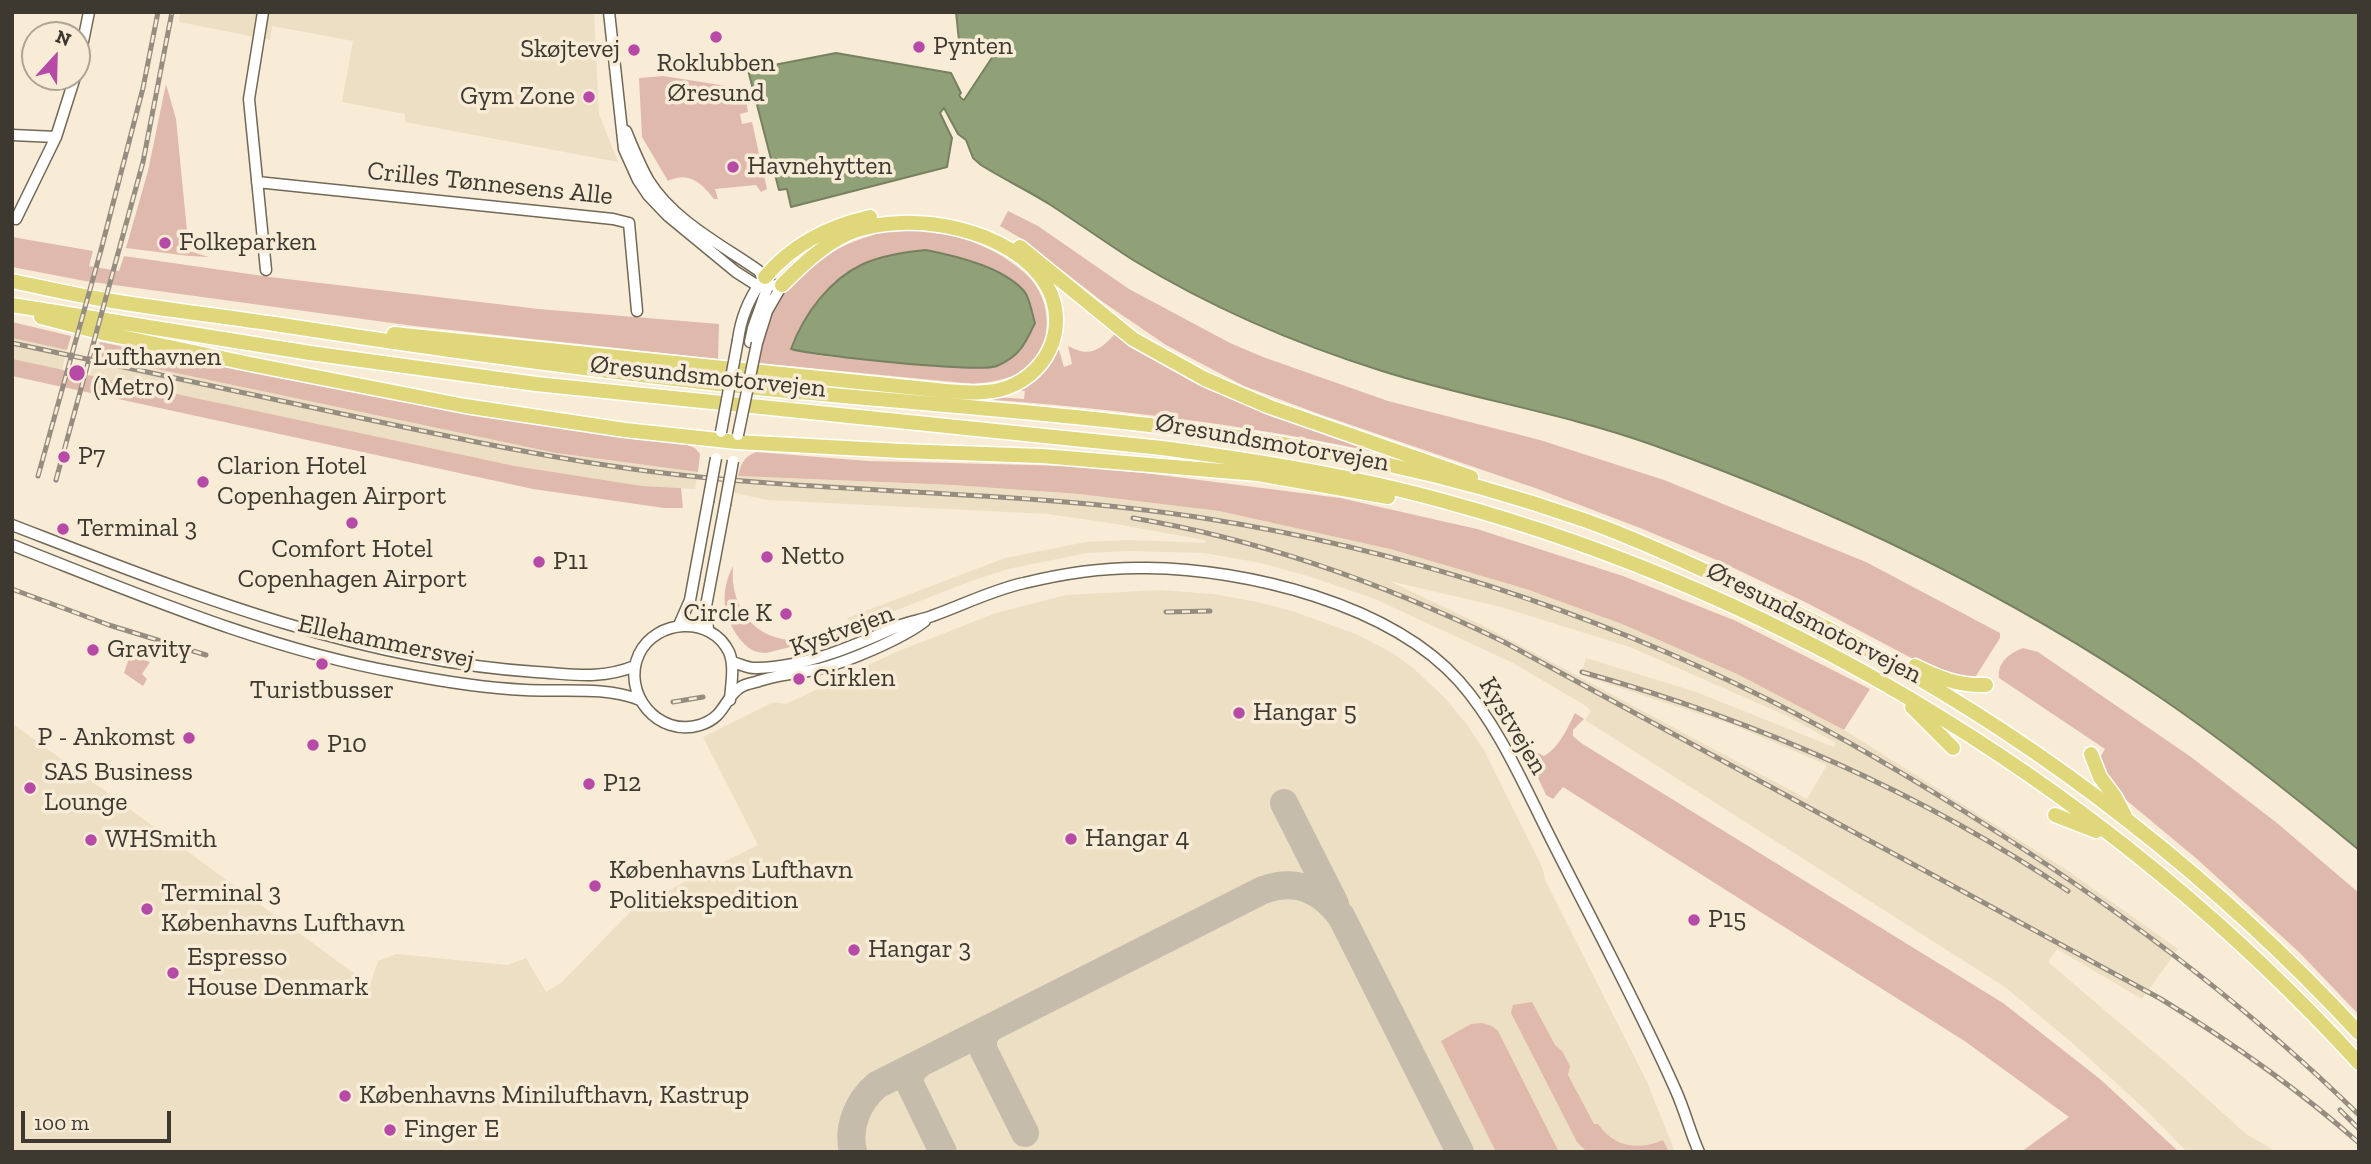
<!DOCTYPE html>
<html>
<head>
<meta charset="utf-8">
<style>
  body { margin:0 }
  #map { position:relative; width:2371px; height:1164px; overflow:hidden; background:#f8ecd7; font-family:"Zilla Slab",serif }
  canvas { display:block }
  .frame { position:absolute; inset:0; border:14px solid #3d3931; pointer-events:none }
  .north { position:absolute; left:21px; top:21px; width:70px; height:70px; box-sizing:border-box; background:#f8ecd7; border:2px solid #ada495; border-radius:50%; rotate:22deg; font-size:19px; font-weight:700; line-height:28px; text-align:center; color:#3d3931 }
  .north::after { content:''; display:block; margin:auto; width:24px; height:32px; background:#b749a7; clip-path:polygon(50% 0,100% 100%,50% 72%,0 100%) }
  .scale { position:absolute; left:21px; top:1111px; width:150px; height:32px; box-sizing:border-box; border:4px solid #3d3931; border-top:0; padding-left:9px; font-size:21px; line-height:24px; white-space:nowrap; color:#3d3931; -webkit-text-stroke:5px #f8ecd7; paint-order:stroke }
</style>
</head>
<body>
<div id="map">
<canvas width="2371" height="1164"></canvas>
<div class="frame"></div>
<div class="north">N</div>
<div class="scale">100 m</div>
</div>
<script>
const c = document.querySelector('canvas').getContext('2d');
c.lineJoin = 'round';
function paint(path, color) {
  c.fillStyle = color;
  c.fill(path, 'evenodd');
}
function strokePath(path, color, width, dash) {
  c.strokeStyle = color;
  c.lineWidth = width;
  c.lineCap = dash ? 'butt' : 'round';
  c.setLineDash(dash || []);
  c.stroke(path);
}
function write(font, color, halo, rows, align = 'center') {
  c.font = font + ' "Zilla Slab",serif';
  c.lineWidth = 7;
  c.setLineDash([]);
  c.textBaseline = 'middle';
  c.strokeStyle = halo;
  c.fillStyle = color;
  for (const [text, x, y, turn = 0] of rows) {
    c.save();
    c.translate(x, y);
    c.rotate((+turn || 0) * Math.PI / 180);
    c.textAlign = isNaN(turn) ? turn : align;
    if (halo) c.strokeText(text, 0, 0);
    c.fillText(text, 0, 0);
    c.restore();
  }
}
paint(new Path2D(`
  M180 12H594L599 114 618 162 405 122V114L342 102 353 41 272 26 270 40 179 22Z
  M12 338 67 350 62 370 12 360Z
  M95 356 556 453 698 472 695 489 642 486 515 466 90 376Z
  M738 476 953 485 1079 494 1219 511 1390 549 1526 589 1622 624 1737 674 1844 730 2064 868 2178 949 2142 999 2057 949 2048 962 2175 1070 2246 1134 2277 1152H2187L2148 1112 2070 1041 2005 987 1585 720 1591 711 1586 706 1513 663 1375 599 1311 577 1261 563 1204 553 1128 551 1087 553 1008 569 971 581 851 628 847 618 1005 558 1086 542 1128 540 1206 543 1204 540 1116 524 1048 514 767 500 735 493 733 490 735 477ZM1389 581 1501 607 1630 647 1787 716 1836 743 1834 747 1696 692 1586 658 1581 675 1733 725 1827 765 1807 799 1486 627Z
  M1160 590 1213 594 1258 602 1292 611 1356 634 1391 652 1413 668 1444 697 1468 726 1485 752 1543 869 1545 880 1647 1082 1675 1152H12V723L370 985 378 961 396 954 507 965 526 958 546 992 562 982 632 910 641 907 689 879 758 845 703 737 774 702 786 704 896 652 996 613 1066 595Z`), '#eddfc4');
paint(new Path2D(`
  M663 76 733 87 745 94 748 112 740 114 742 124 752 122 767 189 761 192 756 185 715 189 718 199H714C701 183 689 171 668 181L642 137 639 78Z
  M166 84 176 119 189 251 209 257 189 256 126 248 148 171Z
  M1008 211 1038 226 1129 289 1230 343 1263 357 1388 401 1540 440 1664 480 1866 562 2000 633V638L1974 679 1934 670 1809 604 1719 561 1640 528 1538 489 1319 414 1244 386 1166 345 1103 302 1022 239 1000 226Z
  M924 230C961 235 997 248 1026 274 1054 300 1055 350 1021 372 1007 380 990 382 974 384L758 363C761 349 763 334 768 321 783 280 829 248 870 236 887 230 906 230 924 230ZM830 287 1022 350 994 367 947 366 822 356 791 349C800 325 814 307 830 287Z
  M12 237 93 251 89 266 119 271 124 256 270 277 539 309 719 324 718 359 414 326 85 281 12 267Z
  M12 322 71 336 67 350 12 338Z
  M1116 333 1193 379 1237 400 1384 454C1251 425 1117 409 982 399V396L1024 399 1025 391 1015 390C1037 379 1047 366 1057 343L1064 367 1072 364 1068 346C1090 358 1100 350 1116 333Z
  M100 342C294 381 488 422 685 444L695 448 700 454 698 472 556 453 95 356Z
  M12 359 515 466 642 486 681 488 683 508H664L533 489 12 376Z
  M756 452 868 461 1071 466 1145 473 1340 498 1477 529 1623 576 1736 621 1870 689 1844 730 1737 674 1622 624 1526 589 1390 549 1219 511 1079 494 953 485 738 476C741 463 744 457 756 452Z
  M733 566C729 615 764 648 812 639L814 641 766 653C754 653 747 648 739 638 722 615 720 592 733 566Z
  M2023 648 2038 652 2191 757 2277 823 2359 893V1015L2300 953 2197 859 2120 795 2098 761 2105 749 1999 678C1997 662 2010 653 2023 648Z
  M130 655 150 662 142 674 147 679 143 686 124 673Z
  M1506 708 1513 712 1518 720 1516 724 1532 750 1544 756C1559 748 1568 727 1575 713L1584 719 1573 730V736L1581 743 2003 1003 2100 1079 2179 1152H2021L2069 1117 1966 1042 1563 787 1553 799 1546 795 1531 763 1506 724 1503 714Z
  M1532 1002 1555 1045 1562 1051 1570 1066 1568 1075 1594 1124H1598C1614 1147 1638 1151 1663 1140L1669 1152H1587L1577 1142 1511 1013 1513 1005Z
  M1482 1023 1492 1026 1498 1031 1559 1152H1496L1441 1041 1471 1024Z`), '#e0b9ad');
const water = new Path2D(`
  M956 12H2359V850C2295 797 2230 745 2161 698 2005 592 1830 508 1653 445 1564 413 1471 399 1382 371 1296 344 1210 307 1133 260 1105 242 1077 222 1049 204 1027 190 1003 179 981 165L973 158 966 140 958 134 944 108 940 113 952 138 947 167 791 207 787 189 779 190 748 70 836 53 951 73 961 93 959 95 961 98 964 100 997 50 992 44 959 41Z
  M926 250C956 256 1003 267 1024 291 1030 298 1032 314 1035 323 1025 344 1020 356 997 366 979 373 815 356 791 349 804 314 829 280 863 264 883 255 905 252 926 250Z`);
paint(water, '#90a077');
strokePath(water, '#778162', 2);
strokePath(new Path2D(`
  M1284 803 1335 904
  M989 1029 983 1038V1049L1025 1133
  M917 1066 912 1071 909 1082 943 1152
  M853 1152C847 1127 858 1101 877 1085L1263 890C1296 878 1320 889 1341 916L1460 1152`), '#c6bcab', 28);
const minor = new Path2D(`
  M263 12 249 99 266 270
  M609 12 624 149 638 180 648 195 668 216 736 272 758 286 782 285
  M77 71 89 12
  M626 131C633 148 640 166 649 181 674 221 722 245 759 271L768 286 753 328 750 342
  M12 135 56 137
  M257 182 613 219 629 223 637 311
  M16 219 56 137 75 77
  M738 340C741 317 748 300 761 282
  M757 343 767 311 782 285
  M12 525C181 590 353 660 536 672 573 674 600 680 635 666
  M12 545C138 594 265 649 399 673 440 681 483 688 525 690 562 692 605 686 640 700
  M679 625 690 600 708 502
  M708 630 706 606 725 505
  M732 662C741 664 748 669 757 668 807 667 856 645 901 625 911 621 922 620 932 616 963 605 992 590 1024 583 1064 573 1106 567 1147 568 1247 569 1390 604 1459 681 1498 725 1522 781 1548 833 1591 919 1637 1003 1676 1091 1685 1111 1690 1132 1699 1152
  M730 700C731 684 735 666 729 652 711 615 656 619 639 654 621 693 658 738 700 725 726 717 724 697 741 687 745 684 752 683 756 682 776 675 798 673 819 669 847 662 902 639 925 621`);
const highway = new Path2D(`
  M1020 247 1133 339 1205 379 1270 407 1471 477
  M765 277C792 245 829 226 870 217
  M12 281C45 288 79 296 112 301 175 311 238 318 301 328 456 352 611 373 767 389 973 409 1183 419 1385 464 1451 478 1518 497 1581 519 1625 534 1668 554 1710 573 1764 597 1818 622 1870 651 2052 750 2219 882 2359 1033
  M12 305 310 353 536 384 1162 448C1258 461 1354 476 1447 502 1797 598 2114 796 2359 1063
  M41 317 103 333 250 364 465 406 625 430 737 442 901 451 1042 456 1258 474 1388 497
  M394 334 946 391C964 392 982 394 999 390 1045 379 1071 329 1047 286 1014 228 908 209 849 233 823 245 802 265 782 285
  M1915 666C1939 678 1959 686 1986 685
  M1912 707 1953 748
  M2091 754 2100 777 2115 797 2125 816
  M2055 815 2096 831`);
strokePath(minor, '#726856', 13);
strokePath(highway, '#fff', 17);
strokePath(minor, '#fff', 10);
strokePath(highway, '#e0d77a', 14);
const rail = new Path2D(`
  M12 343C124 367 236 391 347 415 447 436 546 458 647 471 832 495 1019 489 1203 518 1399 549 1591 611 1769 700 1849 740 1925 786 2000 834 2128 916 2250 1008 2359 1115
  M38 476 101 250 143 88 158 12
  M56 480 143 162 172 12
  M1133 518C1264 540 1385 584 1504 642L2161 999C2231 1042 2297 1088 2359 1143
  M12 589 109 625 206 655
  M1166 612 1210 611
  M1582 672C1754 720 1920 792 2068 891
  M673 702 703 697
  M2340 1110 2359 1129`);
strokePath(rail, '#958d7f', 5);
strokePath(rail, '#f8ecd7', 2.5, [8]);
const minorBridge = new Path2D(`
  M721 432 738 340
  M738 435 757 343
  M708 502 716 458
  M725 505 733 461`);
strokePath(minorBridge, '#726856', 13, []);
strokePath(minorBridge, '#fff', 10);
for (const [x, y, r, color] of [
  [716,37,7,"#b749a7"],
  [919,47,7,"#b749a7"],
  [634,50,7,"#b749a7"],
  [589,97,7,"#b749a7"],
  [733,167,7,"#b749a7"],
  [165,243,7,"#b749a7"],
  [77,373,9,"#b749a7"],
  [64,457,7,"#b749a7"],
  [203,482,7,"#b749a7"],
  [352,523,7,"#b749a7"],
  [63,529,7,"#b749a7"],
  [767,557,7,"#b749a7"],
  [539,562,7,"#b749a7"],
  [786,614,7,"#b749a7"],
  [93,650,7,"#b749a7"],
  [322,664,7,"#b749a7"],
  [799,679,7,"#b749a7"],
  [1239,713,7,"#b749a7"],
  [189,738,7,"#b749a7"],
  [313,745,7,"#b749a7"],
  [589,784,7,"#b749a7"],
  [30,788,7,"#b749a7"],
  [1071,839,7,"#b749a7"],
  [91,840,7,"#b749a7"],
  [595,886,7,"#b749a7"],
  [147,909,7,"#b749a7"],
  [1694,920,7,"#b749a7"],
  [854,950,7,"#b749a7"],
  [173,973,7,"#b749a7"],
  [345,1096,7,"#b749a7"],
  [390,1130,7,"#b749a7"]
]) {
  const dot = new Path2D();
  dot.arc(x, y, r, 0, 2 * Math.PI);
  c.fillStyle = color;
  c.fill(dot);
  strokePath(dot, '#f8ecd7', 2.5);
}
write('26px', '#3d3931', '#f8ecd7', [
  ["Pynten",933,47],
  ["Skøjtevej",620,50,"right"],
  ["Roklubben",716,64,"center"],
  ["Øresund",716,94,"center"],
  ["Gym Zone",575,97,"right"],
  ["Havnehytten",747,167],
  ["Folkeparken",179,243],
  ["Lufthavnen",93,358],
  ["(Metro)",93,388],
  ["P7",78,457],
  ["Clarion Hotel",217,467],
  ["Copenhagen Airport",217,497],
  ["Terminal 3",77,529],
  ["Comfort Hotel",352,550,"center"],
  ["Copenhagen Airport",352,580,"center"],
  ["Netto",781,557],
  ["P11",553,562],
  ["Circle K",772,614,"right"],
  ["Gravity",107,650],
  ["Cirklen",813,679],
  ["Turistbusser",322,691,"center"],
  ["Hangar 5",1253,713],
  ["P - Ankomst",175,738,"right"],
  ["P10",327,745],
  ["SAS Business",44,773],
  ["Lounge",44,803],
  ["P12",603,784],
  ["Hangar 4",1085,839],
  ["WHSmith",105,840],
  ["Københavns Lufthavn",609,871],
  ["Politiekspedition",609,901],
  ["Terminal 3",161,894],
  ["Københavns Lufthavn",161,924],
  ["P15",1708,920],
  ["Hangar 3",868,950],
  ["Espresso",187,958],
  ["House Denmark",187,988],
  ["Københavns Minilufthavn, Kastrup",359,1096],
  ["Finger E",404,1130]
], 'left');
write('26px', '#3d3931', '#f8ecd7', [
  ["Crilles Tønnesens Alle",490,184,6],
  ["Øresundsmotorvejen",708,377,6],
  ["Øresundsmotorvejen",1272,443,10],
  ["Øresundsmotorvejen",1814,623,27],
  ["Kystvejen",842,631,-20],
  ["Ellehammersvej",386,642,12],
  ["Kystvejen",1513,726,59]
]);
</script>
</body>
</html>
